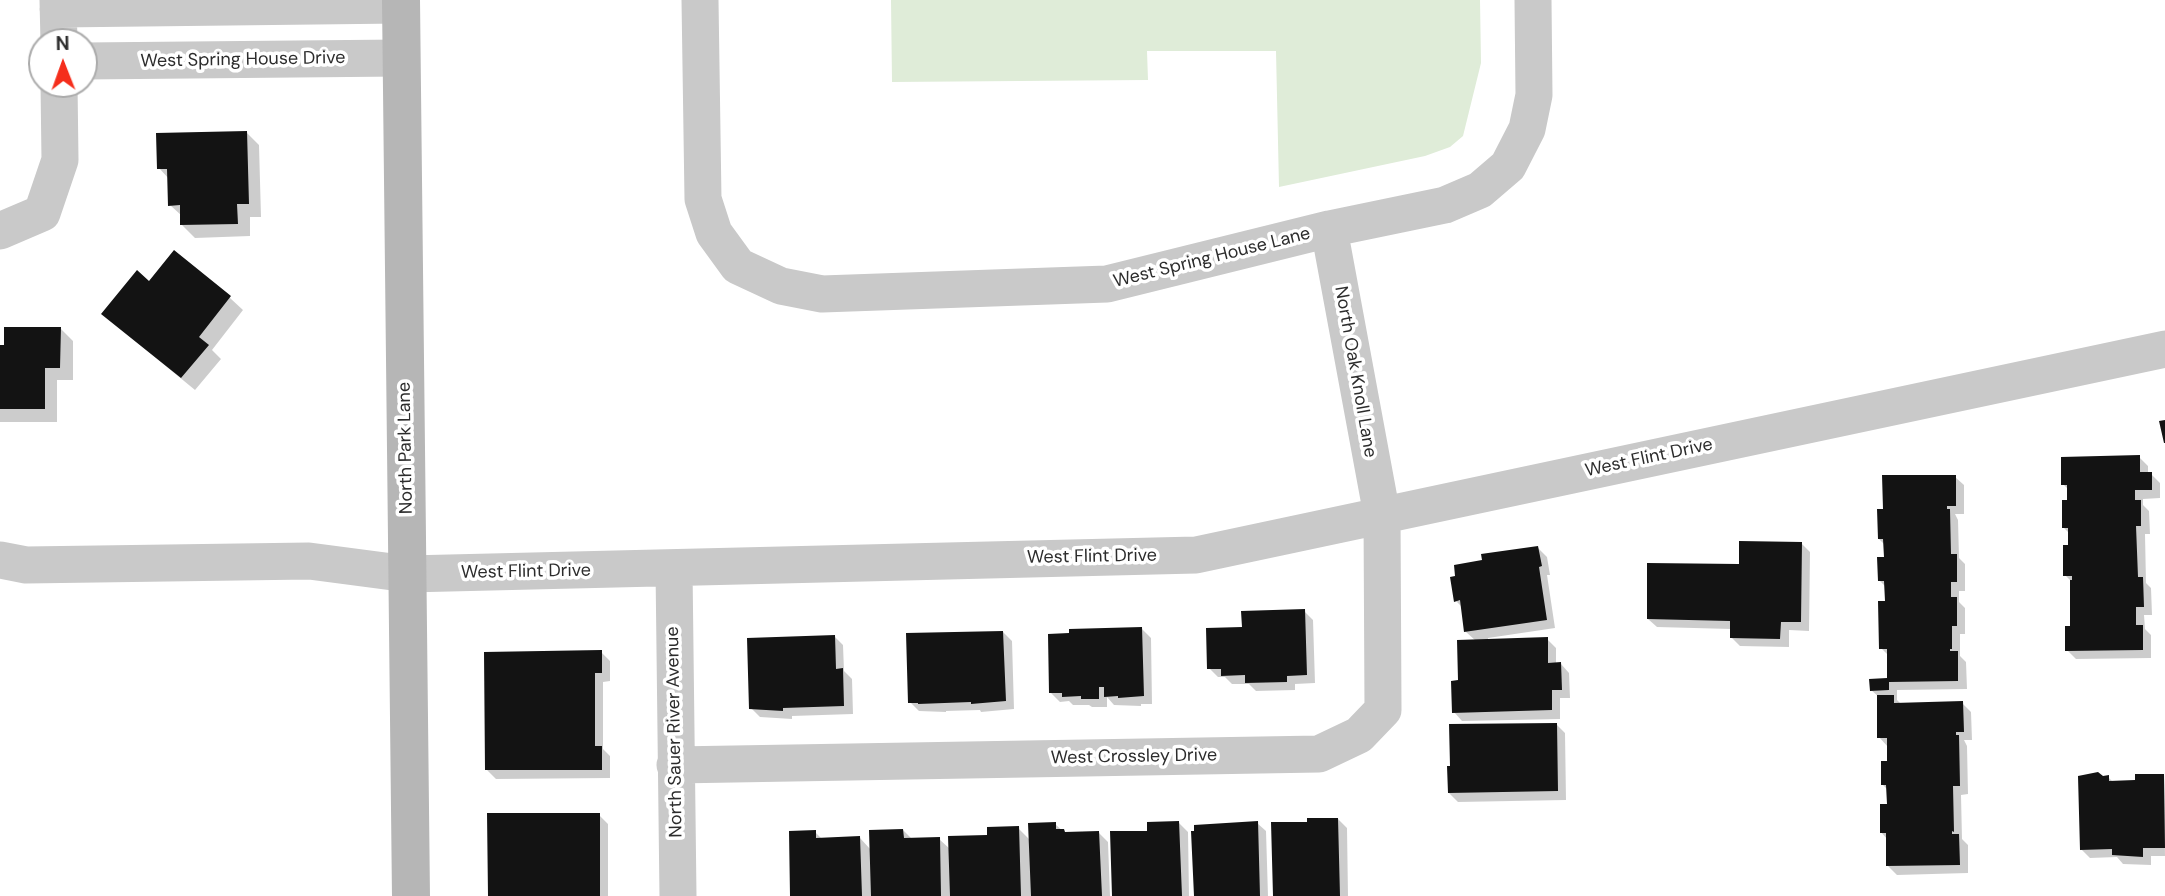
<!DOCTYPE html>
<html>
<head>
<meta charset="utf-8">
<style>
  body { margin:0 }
  #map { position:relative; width:2165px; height:896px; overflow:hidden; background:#fff; font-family:"DM Sans",sans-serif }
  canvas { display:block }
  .north { position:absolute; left:28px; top:28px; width:70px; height:70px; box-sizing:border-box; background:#fff; border:2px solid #ababab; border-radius:50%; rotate:359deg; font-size:19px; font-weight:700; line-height:28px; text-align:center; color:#2c2c2c }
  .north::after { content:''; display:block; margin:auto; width:24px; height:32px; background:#f52e1c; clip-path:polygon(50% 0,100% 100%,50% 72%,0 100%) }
</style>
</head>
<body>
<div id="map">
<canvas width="2165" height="896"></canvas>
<div class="north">N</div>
</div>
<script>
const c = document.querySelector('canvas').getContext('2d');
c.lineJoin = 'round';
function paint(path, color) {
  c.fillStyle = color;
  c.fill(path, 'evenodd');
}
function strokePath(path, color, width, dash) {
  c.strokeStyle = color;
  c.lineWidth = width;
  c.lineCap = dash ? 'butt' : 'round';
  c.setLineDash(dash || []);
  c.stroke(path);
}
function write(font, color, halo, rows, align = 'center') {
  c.font = font + ' "DM Sans",sans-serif';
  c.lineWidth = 7;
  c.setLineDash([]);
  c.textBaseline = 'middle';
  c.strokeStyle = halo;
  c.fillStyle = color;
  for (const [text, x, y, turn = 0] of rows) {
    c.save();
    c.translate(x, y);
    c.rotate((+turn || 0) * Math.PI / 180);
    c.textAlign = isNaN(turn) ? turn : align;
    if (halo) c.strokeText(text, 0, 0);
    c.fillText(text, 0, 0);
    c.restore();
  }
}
paint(new Path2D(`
  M891 0H1480L1481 63 1463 136 1450 147 1425 156 1279 187 1276 51H1147L1148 80 892 82Z`), '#dfecd8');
paint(new Path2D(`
  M246 132 259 145 261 217H250V236L195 238 182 225V216L170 205 169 179 159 168Z
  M174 252 230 298 243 310 212 350 221 359 195 390 117 326Z
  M60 328 73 341V380H57V422H0V346Z
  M2139 457 2148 466V474H2151L2160 483V498L2143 499V505L2149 511 2150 534H2145L2146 583 2151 588 2152 615H2144L2145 629 2151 635V658L2076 659 2067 650 2072 628 2071 581 2065 575 2070 546V534L2064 528 2069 502V490L2063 484Z
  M1955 477 1964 485V514H1955L1958 520 1959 558 1965 564V591H1959V602L1965 608V634H1960V656L1966 662 1967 689 1897 690V700L1901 704 1962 703 1971 712 1972 740H1964L1967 746 1968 794 1961 795 1962 839 1968 845V873L1897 875 1888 866 1887 839 1881 832 1889 806 1888 790 1883 785 1889 762 1888 747 1879 737V697L1871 690 1889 680V656L1881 648 1886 602V587L1880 581 1886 558 1885 545 1879 539Z
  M1801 543 1810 552 1809 631 1789 630V647L1740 646 1731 637V629L1657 627 1648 619 1741 566Z
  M1538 548 1547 557 1550 575H1547L1555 628 1488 638V641L1547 639 1556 648V664H1561L1569 673 1570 698H1560V719L1462 721 1454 712 1460 682 1476 641 1466 632 1462 607 1456 601Z
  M1304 611 1313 620 1315 683 1295 684V690L1256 691 1249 684H1232L1225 677H1218L1209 668Z
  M1142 629 1151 638 1152 704H1141V706L1114 705 1107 697V707H1092L1089 705H1073L1069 701 1060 702 1051 693 1071 635Z
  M1003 632 1012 641 1014 709 981 712 980 710 946 711V712L919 711 910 702Z
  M834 636 843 645 844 671 852 679 853 714 792 716V719L760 717 751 708Z
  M601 652 610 661V681L603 682V749L610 756V778L496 779 487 770Z
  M1556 724 1565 733 1566 800 1458 802 1449 793Z
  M2164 776 2165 856H2151V865L2123 864 2117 857 2090 858 2081 849 2102 777H2108L2113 782H2137Z
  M599 815 608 824V896H489Z
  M1338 819 1347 828 1348 896H1275L1309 823Z
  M1179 823 1188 832 1189 896H1114L1149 833Z
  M1257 823 1266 831 1268 896H1195Z
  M1055 824 1066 834 1099 833 1108 842 1110 896H792L815 832 822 839 860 838 871 850 903 830 912 839H939L950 849 1018 828 1030 840Z`), '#0003');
paint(new Path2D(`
  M247 131 249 204H237L238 224 180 225V205L168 206 167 169H157L156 133Z
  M174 250 231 296 199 337 209 345 181 378 101 314 137 270 149 281Z
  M4 327H61L60 368H45V409H0V345H4Z
  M2165 420V443H2164L2159 421Z
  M2140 455V472H2152V490H2135V500H2141V526H2136L2138 577H2143L2144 607H2136V625H2143V650L2065 651V626H2070V580H2072V576H2063V545H2068V528H2062V500H2067V485H2061V457Z
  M1882 475H1956V506H1947V509H1950L1951 554H1957V582H1951V597H1957V626H1952V649H1950V651H1958V681L1889 682V690L1870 691 1869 679 1887 678V649H1879L1878 601H1885L1884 581H1878L1877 557H1884L1883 539H1878L1877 509H1883Z
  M1739 541 1802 542 1801 622H1781L1780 639 1730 638V621L1647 619V563L1739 564Z
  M1538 546 1542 566 1539 567 1547 620 1464 632 1460 600 1454 602 1450 577 1455 576 1454 565 1482 560 1481 554Z
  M1305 609 1307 675 1287 676V682L1245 683V675L1221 676V669H1207L1206 628 1242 627 1241 611Z
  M1142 627 1144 696 1118 698V696L1104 697V687H1099V699H1081V696L1062 697V693H1049L1048 634 1069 633V629Z
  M1003 631 1006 701 971 704V702L918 704V703H908L906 633Z
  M835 635 836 669 843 668 844 706 783 708V711L749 709 747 638Z
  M1548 637V663L1561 662 1562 690H1552V710L1452 713 1451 681 1458 680 1457 640Z
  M602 650V673H595V746H602V770H485L484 652Z
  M1877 695H1894V703L1963 701 1964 732H1956V735H1959L1960 786H1953L1954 832 1952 831V834H1959L1960 865 1886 866V833H1880V804H1887L1886 785H1881V761H1887V738H1877Z
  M1557 723 1558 791 1448 793 1447 766H1450L1449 724Z
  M2098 772 2103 776 2109 775V781L2135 780V774H2164L2165 848H2143V857L2112 855V849L2080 850 2078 776Z
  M487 813H600V896H488Z
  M1307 818H1338L1340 896H1273L1271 822H1307Z
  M1179 821 1182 896H1112L1110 831H1147V822Z
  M1258 821 1260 896H1194L1191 831H1194V825Z
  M1056 822V829H1064L1065 832 1099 831 1102 896H1031L1028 823Z
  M1019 826 1021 896H950L948 836 987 835V827Z
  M903 829 904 838 940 837 941 896H871L869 830Z
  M816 830V838L860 836 862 896H790L789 831Z`), '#131313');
strokePath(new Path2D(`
  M58 0 59 42
  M700 0 703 199 714 233 738 266 781 286 822 294 1107 284 1329 229 1445 205 1480 190 1508 166 1527 129 1534 95 1533 0
  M58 9 401 5
  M84 61 401 58
  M0 231 42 213 60 160 59 84
  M0 560 26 565 309 561 408 574 1196 555 2165 349
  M674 568 678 896
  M675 765 1319 754 1359 735 1383 710 1382 515 1329 229`), '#c9c9c9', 37);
strokePath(new Path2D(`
  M401 0 411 896`), '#b6b6b6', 38);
write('18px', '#2c2c2c', '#fff', [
  ["West Spring House Drive",243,60,-1],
  ["West Spring House Lane",1212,258,-14],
  ["North Oak Knoll Lane",1355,372,80],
  ["North Park Lane",406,448,-91],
  ["West Flint Drive",1649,458,-12],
  ["West Flint Drive",1092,557,-1],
  ["West Flint Drive",526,572,-1],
  ["North Sauer River Avenue",675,732,-91],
  ["West Crossley Drive",1134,757,-1]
]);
</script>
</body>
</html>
